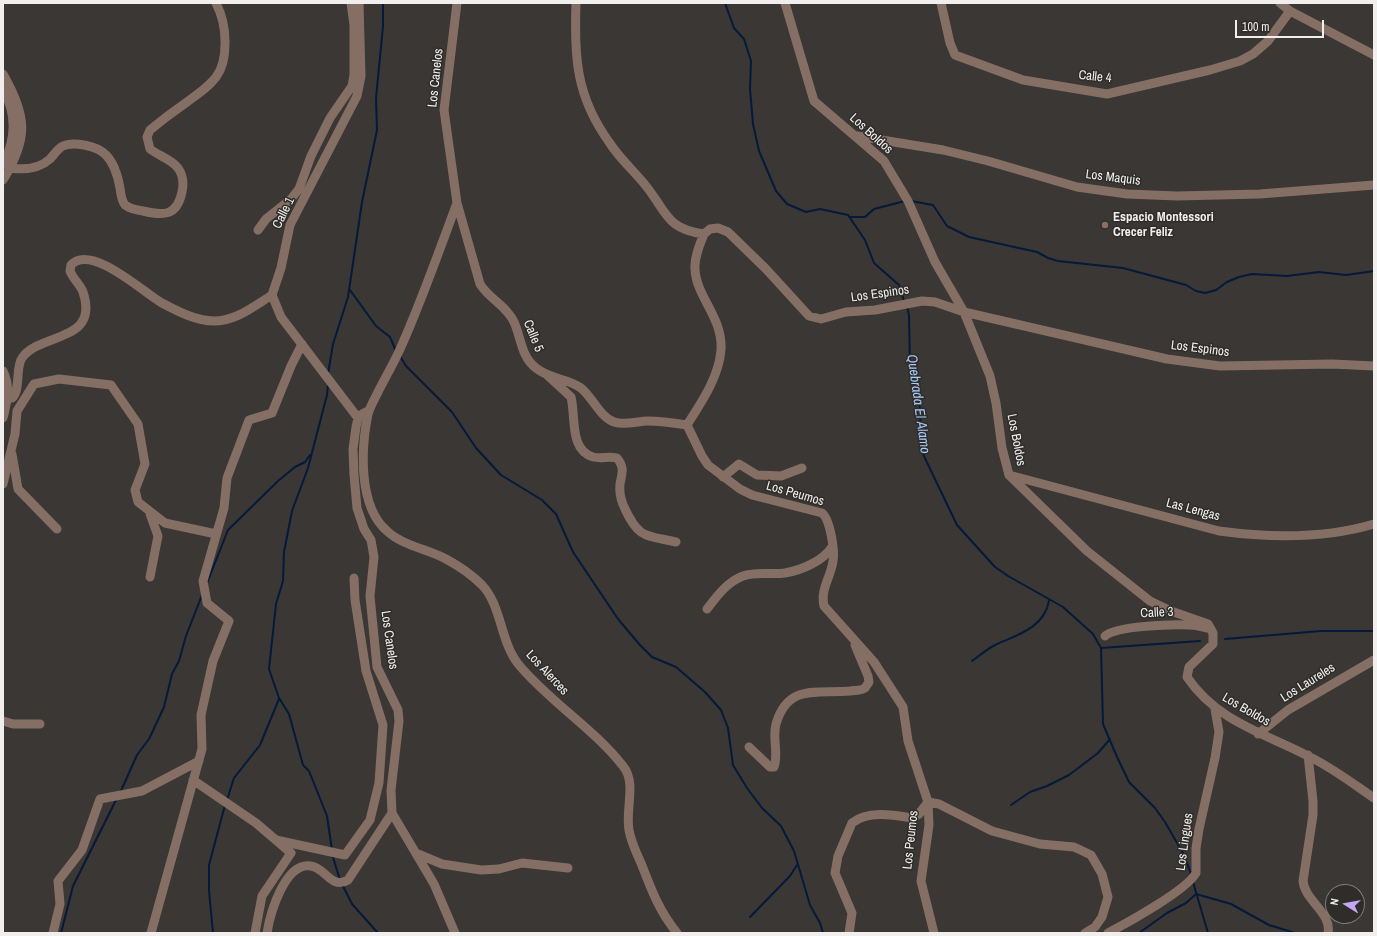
<!DOCTYPE html>
<html>
<head>
<meta charset="utf-8">
<style>
  body { margin:0 }
  #map { position:relative; width:1377px; height:936px; overflow:hidden; background:#3a3734; font-family:"Archivo Narrow",sans-serif }
  canvas { display:block }
  .frame { position:absolute; inset:0; border:4px solid #f1efed; pointer-events:none }
  .north { position:absolute; left:1325px; top:884px; width:40px; height:40px; box-sizing:border-box; background:#2f2d2a; border:1px solid #7d7b78; border-radius:50%; rotate:281deg; font-size:11px; font-weight:700; line-height:16px; text-align:center; color:#f1efed }
  .north::after { content:''; display:block; margin:auto; width:14px; height:18px; background:#c3a7f2; clip-path:polygon(50% 0,100% 100%,50% 72%,0 100%) }
  .scale { position:absolute; left:1235px; top:20px; width:89px; height:18px; box-sizing:border-box; border:2px solid #f1efed; border-top:0; padding-left:5px; font-size:12px; line-height:14px; white-space:nowrap; color:#f1efed; -webkit-text-stroke:3px #2f2d2a; paint-order:stroke }
</style>
</head>
<body>
<div id="map">
<canvas width="1377" height="936"></canvas>
<div class="frame"></div>
<div class="north">N</div>
<div class="scale">100 m</div>
</div>
<script>
const c = document.querySelector('canvas').getContext('2d');
c.lineJoin = 'round';
function strokePath(path, color, width, dash) {
  c.strokeStyle = color;
  c.lineWidth = width;
  c.lineCap = dash ? 'butt' : 'round';
  c.setLineDash(dash || []);
  c.stroke(path);
}
function write(font, color, halo, rows, align = 'center') {
  c.font = font + ' "Archivo Narrow",sans-serif';
  c.lineWidth = 3;
  c.setLineDash([]);
  c.textBaseline = 'middle';
  c.strokeStyle = halo;
  c.fillStyle = color;
  for (const [text, x, y, turn = 0] of rows) {
    c.save();
    c.translate(x, y);
    c.rotate((+turn || 0) * Math.PI / 180);
    c.textAlign = isNaN(turn) ? turn : align;
    if (halo) c.strokeText(text, 0, 0);
    c.fillText(text, 0, 0);
    c.restore();
  }
}
strokePath(new Path2D(`
  M725 3 734 28 744 39 751 61 750 89 753 124 759 151 776 191 787 204 806 212 820 209 848 215 865 240 874 263 899 285 904 301
  M911 201 933 205 947 226 969 237 1037 252 1048 258 1058 261 1123 268 1186 285 1196 291 1205 293 1216 290 1227 282 1239 277 1252 274 1287 276 1319 272 1346 275 1374 271
  M850 217H865L874 209 905 201
  M350 290 376 326 390 337 396 351
  M907 307 909 315 910 366 919 394 922 452 957 525 995 567 1008 576 1063 607 1093 634 1101 648 1103 724 1117 757 1129 782 1155 808 1165 822 1184 855 1191 874
  M400 356 406 366 452 412 476 448 501 475 542 500 556 514 573 552 618 619 640 645 652 657 676 667 705 692 721 710 728 728 733 765 747 788 762 808 781 826 794 851 810 905 820 923 823 933
  M328 374 333 344 348 297 362 202 377 130 376 98 383 26V3
  M328 385 327 395 308 468 292 511 284 552 283 581 276 604 269 669 279 698 289 714 303 765 309 771 327 816 332 850
  M207 583 228 530 278 481 295 467 305 462 310 455
  M1225 639 1321 631H1374
  M1101 648 1200 641
  M972 661C979 656 987 649 995 645 1017 635 1044 628 1049 601
  M120 793 137 755 149 739 164 707 172 674 179 661 186 636 202 595
  M227 800 234 778 260 745 279 699
  M1011 805 1030 792 1047 786 1069 775 1098 753 1110 739
  M332 854 340 880
  M1193 882 1208 933
  M342 884 352 904 378 933
  M750 917 790 876 797 865
  M61 933 73 886 117 798
  M213 933 209 891V865L225 805
  M1139 933 1167 913 1186 903 1196 894 1231 904 1269 925 1295 933`), '#051a3b', 2);
strokePath(new Path2D(`
  M457 3 444 110 457 203 480 284C489 299 506 305 514 322 521 337 521 357 536 368 549 379 567 378 581 388 593 398 600 417 614 422 625 426 637 421 648 421 661 421 674 423 687 425
  M576 3C574 57 576 96 609 142 619 158 634 171 646 186 667 212 666 229 704 234L710 229 718 228 728 232 766 269 809 316 821 319 846 312 875 310 922 301 935 302 964 312 1167 359 1220 366 1332 364 1374 366
  M785 3 814 101 884 161 908 201 935 262 964 312 990 376 996 403 1002 448 1009 475 1087 551 1150 601 1171 611 1208 624 1213 633V644L1189 667 1187 677C1217 721 1261 732 1306 755 1330 766 1352 783 1374 798
  M941 3 950 43 955 55 1023 80 1107 94 1210 70 1240 61 1253 54 1268 41 1290 11
  M1280 3 1290 11 1374 55
  M3 74C27 116 29 138 3 180
  M3 90C17 113 16 140 3 164
  M857 136 943 150 988 161 1077 187 1127 194 1177 196 1260 194 1374 185
  M10 168C24 170 39 169 50 159 54 155 57 149 63 146 73 141 98 146 106 155 114 163 118 177 120 188 121 194 121 200 125 205 130 209 136 210 143 211 164 216 177 216 182 192 184 183 183 175 178 168 171 159 159 156 150 149L147 137 150 130C162 120 174 111 187 102 212 84 226 75 225 41 225 27 222 15 216 3
  M457 203C439 251 422 300 401 347 394 363 385 378 377 394 374 400 370 407 368 414 361 448 358 506 387 531 403 546 428 549 446 559 459 566 472 575 482 585 502 606 500 642 519 665 550 702 593 728 623 766 637 783 625 809 629 830 631 842 636 852 641 863 651 889 659 911 677 933
  M258 230 266 219 291 199 299 189 311 156 330 118 352 86 354 75V25L351 3
  M3 371C11 387 7 402 3 418
  M546 374 571 397C576 416 569 450 593 457 601 459 609 456 617 458 625 468 622 473 620 484 619 493 621 501 625 509 639 539 646 535 676 542
  M8 398H12C21 391 15 368 22 358 40 332 100 343 83 292 80 284 73 279 70 271L71 265C91 243 144 293 162 303 177 311 196 321 214 321 236 321 254 306 272 295
  M368 411 362 414 358 418 356 427 353 449 354 475 357 508 364 529 371 540 374 557 370 596 377 667 398 710 399 721 391 790 392 813 434 884 455 933
  M358 418 281 317 272 295 281 268 290 225 357 96 361 76 359 3
  M687 425 702 456 708 465 740 489 752 495 822 513C830 519 835 551 833 561 831 577 820 589 824 606L874 662 903 707 908 741 928 802 929 825 921 881 934 933
  M687 425C701 403 719 377 721 350 723 317 696 297 695 269 694 257 700 244 704 234
  M12 454 18 489 57 529
  M1009 475 1219 531C1271 538 1324 539 1374 524
  M723 477 739 464 757 475 781 476 802 468
  M3 484 15 434 17 411 34 384 59 379 111 385 138 424 145 464 135 490 138 502 165 523 216 534
  M149 511 158 536 150 577
  M707 609C717 596 727 582 743 576 757 571 771 575 785 573 802 570 823 561 832 547
  M1105 636C1116 626 1173 624 1189 625 1196 625 1204 627 1211 629
  M3 721 13 724H40
  M1258 734 1288 710 1374 660
  M749 747 770 767H774C779 754 772 738 776 724 788 683 818 694 850 691 856 690 861 691 865 688L869 682 868 676 855 645
  M1308 755 1313 801V815L1303 881C1305 901 1332 913 1328 933
  M193 780 256 823 291 853 262 896 255 933
  M276 840 345 855 370 820 379 783 383 725 366 671 355 600 354 578
  M418 854 442 864 481 870 499 869 522 863 568 868
  M53 933 60 904 58 881 82 850 100 799 142 791 199 761
  M151 933 202 749 201 715 213 661 229 621 207 603 203 581 224 508 227 478 249 420 272 413 291 366 302 344
  M267 933C270 914 285 861 311 866 326 868 331 890 348 880L392 813
  M849 933 852 913 835 873 838 856 852 823C868 810 894 815 912 818L919 814 928 802 939 804 992 831 1040 844 1074 847 1091 855 1102 874 1108 897 1102 917 1095 927 1085 933
  M1108 933C1127 923 1187 890 1196 873V848L1199 829 1215 758 1219 732 1215 709`), '#856f65', 9);
for (const [x, y, r, color] of [
  [1105,225,4,"#8d6e63"]
]) {
  const dot = new Path2D();
  dot.arc(x, y, r, 0, 2 * Math.PI);
  c.fillStyle = color;
  c.fill(dot);
  strokePath(dot, '#2f2d2a', 1.5);
}
write('13px', '#f1efed', '#2f2d2a', [
  ["Calle 4",1095,77,6],
  ["Los Canelos",436,78,-84],
  ["Los Boldos",871,134,42],
  ["Los Maquis",1113,178,7],
  ["Calle 1",284,213,-64],
  ["Los Espinos",880,294,-8],
  ["Calle 5",533,336,68],
  ["Los Espinos",1200,349,7],
  ["Los Boldos",1016,440,79],
  ["Los Peumos",795,494,16],
  ["Las Lengas",1193,510,15],
  ["Calle 3",1157,613,-3],
  ["Los Canelos",389,640,82],
  ["Los Alerces",547,673,47],
  ["Los Laureles",1308,683,-32],
  ["Los Boldos",1246,710,30],
  ["Los Peumos",911,840,-84],
  ["Los Lingues",1185,842,-82]
]);
write('bold 13px', '#f1efed', '#2f2d2a', [
  ["Espacio Montessori",1113,218],
  ["Crecer Feliz",1113,233]
], 'left');
write('italic 14px', '#a8c9fb', '#2f2d2a', [
  ["Quebrada El Alamo",918,404,82]
]);
</script>
</body>
</html>
